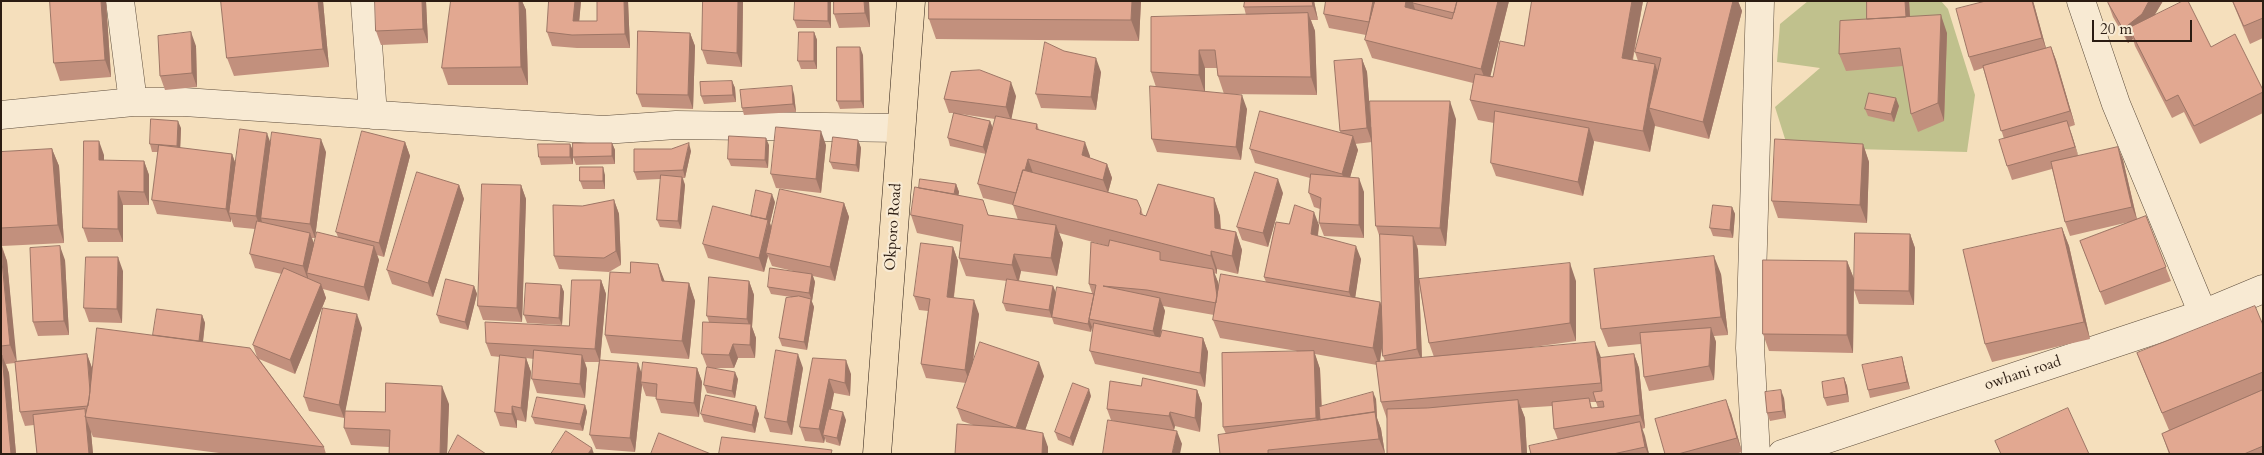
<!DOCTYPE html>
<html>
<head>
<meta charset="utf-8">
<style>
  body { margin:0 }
  #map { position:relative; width:2264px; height:455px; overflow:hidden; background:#f5dfbc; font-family:Cardo,serif }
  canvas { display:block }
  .frame { position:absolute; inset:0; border:2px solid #2b1c12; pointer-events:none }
  .scale { position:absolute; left:2092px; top:20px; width:100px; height:22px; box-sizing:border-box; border:2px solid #2b1c12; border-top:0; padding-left:6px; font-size:15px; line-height:18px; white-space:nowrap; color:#2b1c12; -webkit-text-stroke:4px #f8ead3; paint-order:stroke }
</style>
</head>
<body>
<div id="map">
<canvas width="2264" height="455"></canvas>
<div class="frame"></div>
<div class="scale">20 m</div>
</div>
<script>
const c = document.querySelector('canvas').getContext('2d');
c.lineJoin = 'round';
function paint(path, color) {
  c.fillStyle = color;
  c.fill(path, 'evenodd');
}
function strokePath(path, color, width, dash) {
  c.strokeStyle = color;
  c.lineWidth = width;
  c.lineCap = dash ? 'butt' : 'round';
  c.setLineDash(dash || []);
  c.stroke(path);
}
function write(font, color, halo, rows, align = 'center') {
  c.font = font + ' Cardo,serif';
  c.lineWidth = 4.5;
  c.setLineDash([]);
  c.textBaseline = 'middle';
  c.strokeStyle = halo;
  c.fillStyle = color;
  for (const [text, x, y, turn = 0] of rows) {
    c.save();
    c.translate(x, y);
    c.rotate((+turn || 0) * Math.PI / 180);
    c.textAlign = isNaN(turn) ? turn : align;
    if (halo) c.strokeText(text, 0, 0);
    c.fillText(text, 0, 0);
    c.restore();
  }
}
paint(new Path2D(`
  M1808 1H1941L1948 9 1975 95 1967 152 1855 149 1786 142 1775 107 1820 68 1777 62 1780 24Z`), '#c0c18d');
const minor = new Path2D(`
  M120 1 133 102
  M365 1 373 115
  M2081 1 2116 104 2203 314
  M1 115 133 102H184L603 130 676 125 901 128
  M1756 454 1750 348 1760 1
  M1782 454 2203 314 2263 289`);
const major = new Path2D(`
  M877 454 911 1`);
strokePath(minor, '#5e4d3c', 29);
strokePath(major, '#2b1c12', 29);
strokePath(minor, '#f8ead3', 28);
strokePath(major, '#f5dfbc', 28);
paint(new Path2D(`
  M50 1H106L111 77 60 81 54 63Z
  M221 1H323L329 67 234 76 227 58Z
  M426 1 428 43 381 45 376 31Z
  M451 1H522L526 10 528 85H448L442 68Z
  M549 1H581L579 21H597V1H628L630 48H577L552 46 547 32Z
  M703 1H743L742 67 707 64 702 50Z
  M831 1V28H797L794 20Z
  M834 1H869L870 27 839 28 834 14Z
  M1141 1 1139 41 936 39 929 19Z
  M1245 1H1314L1318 20H1311L1315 31 1317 95 1227 94 1247 109 1241 160 1157 152 1152 139 1156 87 1151 72 1246 15 1244 7ZM1205 68H1217L1218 76 1224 94 1205 92Z
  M1326 1H1509L1490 76 1493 77 1524 46 1532 1H1643L1633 60 1638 61 1635 52 1648 1H1738L1742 11 1709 139 1655 126V125L1650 152 1594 141 1583 196 1496 176 1491 163 1494 123 1478 120 1470 100 1473 83 1372 58 1365 40 1366 35 1329 28 1324 14Z
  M1867 1H1909L1910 17 1947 33 1944 121 1918 132 1911 114 1903 66 1846 71 1839 54 1867 19Z
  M1980 1H2033L2046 48 2051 47 2056 60 2075 125 2069 127 2078 156 2118 147 2123 160 2137 219 2146 216 2171 281 2105 305 2080 241 2129 222 2070 236 2065 222 2052 169 2012 180 2007 166 2004 139 1983 68 1974 71 1969 57 1980 3Z
  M2109 1H2163L2154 15 2211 47 2263 90V113L2200 144 2184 112 2172 118 2135 46 2133 39 2128 43 2113 17 2108 3Z
  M2232 1H2263V38L2250 44Z
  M814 32 817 40V69H801L798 61Z
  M690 33 695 46 693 109 642 107 637 94Z
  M196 46 197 87 165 90 160 76Z
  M863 55 864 108 840 109 837 101Z
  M1362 59 1367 72 1371 127 1456 119 1446 246 1417 245 1418 250 1419 279 1576 281V341L1519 349 1601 358 1634 354 1639 368 1645 428 1642 429 1649 454H1531L1558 440 1554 429 1552 406 1521 408 1525 418 1527 454H1387V419L1381 402 1377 365 1315 354 1320 369 1322 407 1376 399 1377 418 1381 429 1385 454H1220L1226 434 1223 427 1297 351 1220 338 1213 320 1214 315 1163 306 1165 311 1161 334 1203 338 1208 352 1205 387 1095 364 1090 351 1093 330 1092 327 1091 332 1054 324 1052 318 1006 311 1003 303 1007 281 966 276 959 258 961 242 917 233 911 215 919 188 956 184 959 192 958 195 989 215 1018 220 1013 205 983 198 978 184 986 154 950 146 948 138 954 113H949L944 99 1016 96 1011 119 1037 124 1039 130 1090 156V158L1107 164 1112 178 1108 192 1141 209 1143 215 1146 216 1214 198 1220 216 1221 229 1236 232 1242 250 1238 274 1217 269V274L1214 273 1218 282 1219 288 1266 282 1264 277 1289 224 1319 225 1318 236 1361 259 1355 297 1380 302 1382 307 1380 238 1376 226 1372 142 1355 144 1358 150 1350 177 1364 192V238L1324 236 1319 223 1320 209 1314 207 1309 193 1310 178 1255 163 1250 149 1341 133 1340 131ZM960 114 995 119 993 129 990 121ZM1059 233 1108 246 1089 284 1092 293H1056L1053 286 1019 281 1021 271 1057 276 1063 243ZM1419 282 1429 343 1434 357 1422 358ZM1383 341V356L1385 361 1380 362ZM1590 402H1596L1598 408H1592Z
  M1101 72 1096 110 1041 108 1036 94Z
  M732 81 735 88 736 102 704 104 701 96Z
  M794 94 796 112 744 115 742 108Z
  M1899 106 1894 122 1868 116 1865 109Z
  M181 128 180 148 232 154 235 162 271 142 326 152 315 238H312L314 243 338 237 336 232 405 142 410 156 384 257 377 255 379 260 369 301 323 289 326 298 295 374 259 359 324 447 326 454H227L93 437 91 432 93 454H37L34 425 25 426 20 412 15 363 6 364 9 373 16 454H1V152L52 149 59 166 64 243 2 246 7 261 16 361 87 354 92 368V373L153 335 202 315 205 323 203 342 257 357 253 345 282 274 255 268 250 254 255 229 234 227 231 219V222L157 214 152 200 158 152H152L150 144Z
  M858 140 861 148 859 172 833 169 830 162Z
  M612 143 615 150V164L576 165 573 157Z
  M570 144 573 151V164L541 165 539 157Z
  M1863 144 1869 162 1867 223 1778 218 1772 201Z
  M769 145 768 168 731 166 728 159Z
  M826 145 821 193 776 188 771 174Z
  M691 151 685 178H683L685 185 681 229 660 227 657 220 661 179 637 180 634 172Z
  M104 155V161H144L149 175V205H123V242H88L83 228Z
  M605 175V189H583L580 181Z
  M459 185 464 199 433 297 392 284 387 270Z
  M521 185 526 199 522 322 483 320 478 306Z
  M1283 193 1268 247 1242 240 1237 227Z
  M614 200 619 214 621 265 609 272 559 269 554 256 582 206Z
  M775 202 770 223 772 229 844 203 849 217 835 281 813 276 815 282 812 301 811 300 814 307 807 350 782 346 779 338 791 297 771 294 768 287 793 271 772 266 768 256 764 272 708 258 703 244Z
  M1732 207 1735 214 1733 238 1713 236 1710 228Z
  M2062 228 2069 246 2090 339 1992 362 1985 344Z
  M1910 234 1915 248 1914 305 1859 304 1854 290Z
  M953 247 958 261 954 297 979 314 973 362 1044 376 1025 430 1048 447V454H955L973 425 962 421 957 408 966 383 926 378 921 364 928 311 919 310 914 296Z
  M65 260 69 335 38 336 33 322Z
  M1847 261 1854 279 1853 353 1769 351 1763 334Z
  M658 264 664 281 689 283 695 301 689 359 611 353 605 335 630 273Z
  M123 271 122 323 89 322 84 308Z
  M1721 274 1728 335 1714 336 1716 342 1714 380 1649 391 1644 377 1641 344 1608 347 1601 329Z
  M601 280 606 294 600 360 642 375 697 368 702 382 699 417 661 413 656 399V397L646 396 642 385 635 452 596 449 590 435 599 362H585L587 369 585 398 537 393 532 379 534 359 526 358 531 372 526 422 517 420V428L500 426 495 412 500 357 491 356 486 343 569 326Z
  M749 281 754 295 752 327 756 338 755 358H738L734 368H712L738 379 735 398 707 393 704 385 707 367 702 354 709 322 707 316Z
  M561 285 564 292 562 325 527 323 524 315Z
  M474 286 477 294 468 330 440 323 437 315Z
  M2263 325V454H2169L2162 434 2169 430 2144 371 2137 353Z
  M362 328 345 411 385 412 449 404 447 454H389V447L351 445 344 428 345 412 344 418 309 411 304 397Z
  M1902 357 1910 389 1870 398 1868 390Z
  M813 358 851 374 850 396 834 393 831 409 846 420 840 446 826 442 825 438 824 443 805 441 800 427Z
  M803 368 792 435 770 432 765 418Z
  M1844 378 1847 386 1849 402 1827 406 1824 398Z
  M1141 386 1197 390 1202 404 1200 432 1175 426 1174 430 1182 444 1111 420 1107 409Z
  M1091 396 1073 446 1058 440 1055 432Z
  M1784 398 1786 418 1770 421 1767 413Z
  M585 405 587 412 583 431 535 424 532 417Z
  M756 406 759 414 755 433 704 422 701 414Z
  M1731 413 1742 452 1735 454H1665Z`), '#c2907d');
paint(new Path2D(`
  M101 1H106L111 77 105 60Z
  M318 1H323L329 67 323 49Z
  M422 1H426L428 43 423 29Z
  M519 1H522L526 10 528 85 521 67Z
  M575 1H581L578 35 573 21Z
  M624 1H628L630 48 625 34Z
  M738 1H743L742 67 737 53Z
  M828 1H831V28L828 21Z
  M864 1H869L870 27 865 13Z
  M1132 1H1141L1139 41 1131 20Z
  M1312 1H1314L1318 20 1313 6Z
  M1373 1H1380L1369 22Z
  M1406 1H1417L1413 3 1415 9 1411 25 1405 7Z
  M1498 1H1509L1488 86 1481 69Z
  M1632 1H1643L1629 78 1622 58Z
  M1733 1H1738L1742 11 1709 139 1703 122Z
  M1905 1H1909L1911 33 1906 20Z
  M2032 1H2033L2034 4 2047 52 2042 38Z
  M2149 1H2163L2147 28H2129L2133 39 2128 43 2123 29Z
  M1308 13 1315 31 1317 95 1311 77Z
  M1941 15 1947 33 1944 121 1938 103Z
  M191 32 196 46 197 87 192 73Z
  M814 32 817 40V69L814 61Z
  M690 33 695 46 693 109 688 95Z
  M860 47 863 55 864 108 861 101Z
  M2051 47 2056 60 2075 125 2070 111Z
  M1199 50 1205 68V93L1199 75Z
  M1096 58 1101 72 1096 110 1091 97Z
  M1362 59 1367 72 1372 142 1367 128Z
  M1655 64 1662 84 1649 108 1655 125 1650 152 1643 131Z
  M732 81 735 88 736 102 733 95Z
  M1011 82 1016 96 1011 121 1006 107Z
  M792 86 794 94 796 112 793 104Z
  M1242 95 1247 109 1241 160 1236 147Z
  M1896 98 1899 106 1894 122 1891 114Z
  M1450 101 1456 119 1446 246 1440 228Z
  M178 121 181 128 180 154 177 146Z
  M990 121 993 129 986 154 983 147Z
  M2067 121 2072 135 2080 161 2075 147Z
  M1589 128 1594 142 1583 196 1578 182Z
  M821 131 826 145 821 193 816 179Z
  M267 133 272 147 261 218 262 222 261 230 256 216Z
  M1353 136 1358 150 1347 188 1342 174Z
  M766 138 769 145 768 168 765 160Z
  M321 139 326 152 315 238 310 224Z
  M858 140 861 148 859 172 856 165Z
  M99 141 104 155V174L99 160Z
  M405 142 410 156 384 257 379 243Z
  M1085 142 1090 156 1087 169 1082 155Z
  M612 143 615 150V164L612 156Z
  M689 143 691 151 685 178 683 170Z
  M570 144 573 151V164L570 157Z
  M1863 144 1869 162 1867 223 1860 205Z
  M2118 147 2123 160 2137 220 2132 207Z
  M52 149 59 166 64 243 58 225Z
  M232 154 237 168 229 213 231 219V222L226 209Z
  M1028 159 1033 173 1019 193Z
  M144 161 149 175V205L144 192Z
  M1107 164 1112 178 1108 193 1103 180Z
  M603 167 605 175V189L603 181Z
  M682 177 685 185 681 229 678 221Z
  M1359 178 1364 192V238L1359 225Z
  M1278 179 1283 193 1268 247 1263 233Z
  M956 184 959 192 957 204 954 196Z
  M459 185 464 199 433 297 428 283Z
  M521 185 526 199 522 322 517 308Z
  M118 191 123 205V242L118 229Z
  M772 194 775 202 770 223 773 234 766 253 768 256 764 272 759 258 768 223 766 219Z
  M1214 198 1220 216 1221 246 1215 228Z
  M614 200 619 214 621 265 616 251Z
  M844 203 849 217 835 281 830 267Z
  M1732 207 1735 214 1733 238 1730 230Z
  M1314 212 1319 225 1316 248 1311 234Z
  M1056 225 1063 243 1057 276 1051 258Z
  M2062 228 2069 246 2090 339 2084 322Z
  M1236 232 1242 250 1238 274 1232 256Z
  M310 233 315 247 307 273 308 277V280L303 266Z
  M1910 234 1915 248 1914 305 1909 291Z
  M1413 236 1418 250 1422 362 1417 349Z
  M1 245 7 261 17 363 10 345Z
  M60 246 65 260 69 335 64 321Z
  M374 246 379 260 369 301 364 287Z
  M1356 246 1361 259 1354 306 1349 292Z
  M953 247 958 261 952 310 947 297Z
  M1211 251 1217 269V274L1211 256Z
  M1014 254 1021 271 1018 283 1012 265Z
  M1714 256 1721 274 1728 335 1721 317Z
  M118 257 123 271 122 323 117 309Z
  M1847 261 1854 279 1853 353 1847 335Z
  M1570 263 1576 281V341L1570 323Z
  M658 264 665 282 662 281Z
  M1213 269 1218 282 1223 317 1218 303Z
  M812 274 815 282 812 301 809 293Z
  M601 280 606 294 600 362 595 349Z
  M749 281 754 295 752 327 756 338 755 358 750 345 751 331 747 319Z
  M689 283 695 301 689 359 682 341Z
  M321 284 326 298 295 374 290 360Z
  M561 285 564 292 562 325 559 318Z
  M474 286 477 294 468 330 465 322Z
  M1053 286 1056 293 1052 318 1049 310Z
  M1160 298 1165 311 1158 345 1153 331Z
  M811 299 814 307 807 350 804 342Z
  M974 300 979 314 970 383 965 370Z
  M1380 302 1387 319 1379 365 1373 348Z
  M357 314 362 328 344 418 339 405Z
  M202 315 205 323 202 349 199 342Z
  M1089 319 1092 327 1091 332 1088 324Z
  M1711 328 1716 342 1714 380 1709 366Z
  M1203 338 1208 352 1205 387 1200 373Z
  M1595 342 1602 360 1607 401 1601 383Z
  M733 344 738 358 734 368 729 355Z
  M1314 351 1320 369 1322 427 1320 428 1316 418Z
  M87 354 92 368 97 419 92 405Z
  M798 354 803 368 792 435 787 422Z
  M1634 354 1639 368 1645 428 1640 415Z
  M2 355 9 373 16 454H11Z
  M582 355 587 369 585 398 580 384Z
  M1902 357 1910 389 1907 382Z
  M526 358 531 372 526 422 521 408Z
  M846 360 851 374 850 396 845 383Z
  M1039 362 1044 376 1021 442 1016 428Z
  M638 363 643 377 641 382 642 385 635 452 630 438Z
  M697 368 702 382 699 417 694 403Z
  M735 372 738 379 735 398 732 391Z
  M1844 378 1847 386 1849 402 1847 394Z
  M829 379 834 393 825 435H823L825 438 824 443 819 429Z
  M442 386 449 404 447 454H440Z
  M1089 389 1091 396 1073 446 1070 438Z
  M1197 390 1202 404 1200 432 1195 418Z
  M1781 390 1784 398 1786 418 1783 411Z
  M1373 392 1376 399 1377 418 1381 429 1385 454 1379 439 1375 413Z
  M1518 400 1525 418 1527 454H1522Z
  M1726 400 1731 413 1742 452 1737 438Z
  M585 405 587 412 583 431 580 424Z
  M512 406 517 420V428L512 414Z
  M756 406 759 414 755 433 752 425Z
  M843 412 846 420 840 446 837 438Z
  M1170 412 1175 426 1174 430 1169 416Z
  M86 418 91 432 93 454H89Z
  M1640 422 1645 436 1649 454H1648L1645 447Z
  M1177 431 1182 444 1180 454H1172Z
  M1043 433 1048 447V454H1042Z
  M592 448 594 454H588Z`), '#9e7666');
const building = new Path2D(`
  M50 1H101L105 60 54 63Z
  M221 1H318L323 49 227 58Z
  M375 1H422L423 29 376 31Z
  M451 1H519L521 67 442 68Z
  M549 1H575L573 21H597V1H624L625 34 572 35 547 32Z
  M703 1H738L737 53 702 50Z
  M795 1H828V21L794 20Z
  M834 1H864L865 13 834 14Z
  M929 1H1132L1131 20 929 19Z
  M1245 1H1312L1313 6 1244 7Z
  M1326 1H1373L1369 22 1324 14Z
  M1375 1H1406L1405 7 1452 19 1457 1H1498L1481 69 1365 40Z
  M1413 1H1457L1454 13 1413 3Z
  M1532 1H1632L1622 58 1655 64 1643 131 1470 100 1475 74 1493 77 1500 41 1524 46Z
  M1648 1H1733L1703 122 1649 108 1661 58 1635 52Z
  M1867 1H1905L1906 17 1867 19Z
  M1986 1H2032L2042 38 1969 57 1956 9Z
  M2109 1H2149L2142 14 2123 29 2108 3Z
  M2183 1H2188L2211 47 2235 34 2263 90V92L2194 126 2178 95 2166 101 2129 28Z
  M2233 1H2263V18L2244 26Z
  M1308 13 1311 77 1218 76 1215 50H1199V75L1151 72V17Z
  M1941 15 1938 103 1911 114 1900 48 1839 54 1840 21Z
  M638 31 690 33 688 95 637 94Z
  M191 32 192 73 160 76 158 36Z
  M799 32H814V61H798Z
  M1045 42 1064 51 1096 58 1091 97 1036 94Z
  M837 47H860L861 101H837Z
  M2051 47 2070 111 2001 131 1983 66Z
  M1362 59 1367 128 1340 131 1334 61Z
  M980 70 1011 82 1006 107 944 99 951 72Z
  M732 81 733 95 701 96 700 82Z
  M792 86 793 104 742 108 740 90Z
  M1150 86 1242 95 1236 147 1152 139Z
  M1869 93 1896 98 1891 114 1865 109Z
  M1370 101H1450L1440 228 1376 226Z
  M1260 111 1353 136 1342 174 1250 149Z
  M1495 111 1589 128 1578 182 1491 163Z
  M954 113 990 121 983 147 948 138Z
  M996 116 1037 124 1036 129 1085 142 1082 155 1107 164 1103 180 1028 159 1025 170H1023L1016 193 978 184Z
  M151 119 178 121 177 146 150 144Z
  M2067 121 2075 147 2007 166 1999 140Z
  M776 127 821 131 816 179 771 174Z
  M240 129 267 133 256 216 229 213Z
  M362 131 405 142 379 243 336 232Z
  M272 132 321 139 310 224 261 218Z
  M729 136 766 138 765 160 728 159Z
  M833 137 858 140 856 165 830 162Z
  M1775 139 1863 144 1860 205 1772 201Z
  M84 141H99V160L144 161V192L118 191V229L83 228Z
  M573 143H612V156L573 157Z
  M689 143 683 170 634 172V149H671Z
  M538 144H570V157H539Z
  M159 145 232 154 226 209 152 200Z
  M2118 147 2132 207 2065 222 2051 162Z
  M52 149 58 225 1 228V152Z
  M580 167H603V181H580Z
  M1023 170 1137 200 1141 209 1140 214 1146 216 1158 184 1214 198 1215 228 1236 232 1232 256 1211 251V256L1013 205Z
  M417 172 459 185 428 283 387 270Z
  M1255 172 1278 179 1263 233 1237 227Z
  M1311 174 1359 178V225L1319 223 1321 198 1309 193Z
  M661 175 682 177 678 221 657 220Z
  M920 179 956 184 954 194 919 188Z
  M482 184 521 185 517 308 478 306Z
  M915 187 983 200 988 215 1056 225 1051 258 1014 254 1012 265 959 258 963 225 911 215Z
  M780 189 844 203 830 267 766 253Z
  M756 190 772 194 766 219 751 216Z
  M614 200 616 251 604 258 554 256 553 205 582 206Z
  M1295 205 1314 212 1311 234 1356 246 1349 292 1264 277 1276 222 1289 224Z
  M1713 205 1732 207 1730 230 1710 228Z
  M713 206 768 220 759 258 703 244Z
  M2146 216 2166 267 2100 292 2080 241Z
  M257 221 310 233 303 266 250 254Z
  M2062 228 2084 322 1985 344 1963 250Z
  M317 232 374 246 364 287 307 273Z
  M1855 233 1910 234 1909 291 1854 290Z
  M1380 234 1413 236 1417 349 1383 356Z
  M1110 240 1160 252V260L1213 269 1217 296 1216 303 1147 290 1103 286 1160 298 1153 331 1089 319 1096 285 1089 284 1091 242 1108 246Z
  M921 243 953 247 947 297 974 300 965 370 921 364 930 299 914 296Z
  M60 246 64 321 33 322 30 248Z
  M1 251 10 345 1 346Z
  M1714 256 1721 317 1601 329 1594 269Z
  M86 257H118L117 309 84 308Z
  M1763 260 1847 261V335L1763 334Z
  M631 262 658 264 662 281 689 283 682 341 605 335 610 272 630 273Z
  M1570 263V323L1429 343 1419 279Z
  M284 268 321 284 290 360 253 345Z
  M770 268 812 274 809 293 768 287Z
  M1221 274 1380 302 1373 348 1213 320Z
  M709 277 749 281 747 319 707 316Z
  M446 279 474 286 465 322 437 315Z
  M1007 279 1053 286 1049 310 1003 303Z
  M572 280H601L595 349 486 343 485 322 569 326Z
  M526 283 561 285 559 318 524 315Z
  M1057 287 1094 294 1088 324 1052 317Z
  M799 296 811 299 804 342 779 338 786 298Z
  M2255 306 2263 325V372L2162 413 2137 353Z
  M323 308 357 314 339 405 304 397Z
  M157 309 202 315 199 341 153 335Z
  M703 322 751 324 750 345 733 344 729 355 702 354Z
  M1094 323 1160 337 1162 330 1203 338 1200 373 1090 351Z
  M97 328 250 348 324 447 85 417 89 399Z
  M1711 328 1709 366 1644 377 1640 333Z
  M980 342 1039 362 1016 428 1043 433 1042 454H955L957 424 1016 428 957 408Z
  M1595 342 1601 383 1381 402 1376 362Z
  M534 350 582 355 580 384 532 379Z
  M776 350 798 354 787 422 765 418Z
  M1314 351 1316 418 1223 427 1222 353Z
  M87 354 90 391 88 406 20 412 15 362Z
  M1634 354 1640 415 1554 429 1552 402 1589 398 1591 408 1604 407 1603 401 1596 402 1593 392 1602 391 1600 358Z
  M1 355H2L11 454H1Z
  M500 355 526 358 521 408 512 406V414L495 412Z
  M1902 357 1907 382 1868 390 1862 365Z
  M813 358 846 360 845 383 829 379 819 429 800 427Z
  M600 360 638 363 630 438 590 435Z
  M643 362 697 368 694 403 656 399 657 384 641 382Z
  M707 367 735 372 732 391 704 385Z
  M1143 378 1197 390 1195 418 1170 412 1169 416 1107 409 1110 381 1141 386Z
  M1844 378 1847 394 1824 398 1822 382Z
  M386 383 442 386 440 454H389L390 430 344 428 345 411 385 412Z
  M1073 383 1089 389 1070 438 1055 432Z
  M1781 390 1783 411 1767 413 1765 392Z
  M2263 390V446L2244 454H2170L2162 434Z
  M1373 392 1375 412 1320 420 1319 407Z
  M706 395 756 406 752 425 701 414Z
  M537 397 585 405 580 424 532 417Z
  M1518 400 1522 454H1387V409L1427 408Z
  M1726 400 1737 438 1678 454H1665L1655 419Z
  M2068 408 2089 454H2001L1995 441Z
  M85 409 89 454H37L33 415Z
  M829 409 843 412 837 438 823 435Z
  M1375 412 1379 439 1268 450V454H1220L1218 435Z
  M1108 420 1177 431 1172 454H1103Z
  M1640 422 1645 447 1613 454H1531L1529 446Z
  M566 431 592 448 588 454H551Z
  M659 433 711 454H651Z
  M458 435 486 454H448Z
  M722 437 832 450 831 454H719Z`);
paint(building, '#e2a891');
strokePath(building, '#9e7666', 1);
write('15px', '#2b1c12', '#f8ead3', [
  ["Okporo Road",894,227,-86],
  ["owhani road",2023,374,-18]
]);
</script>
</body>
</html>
